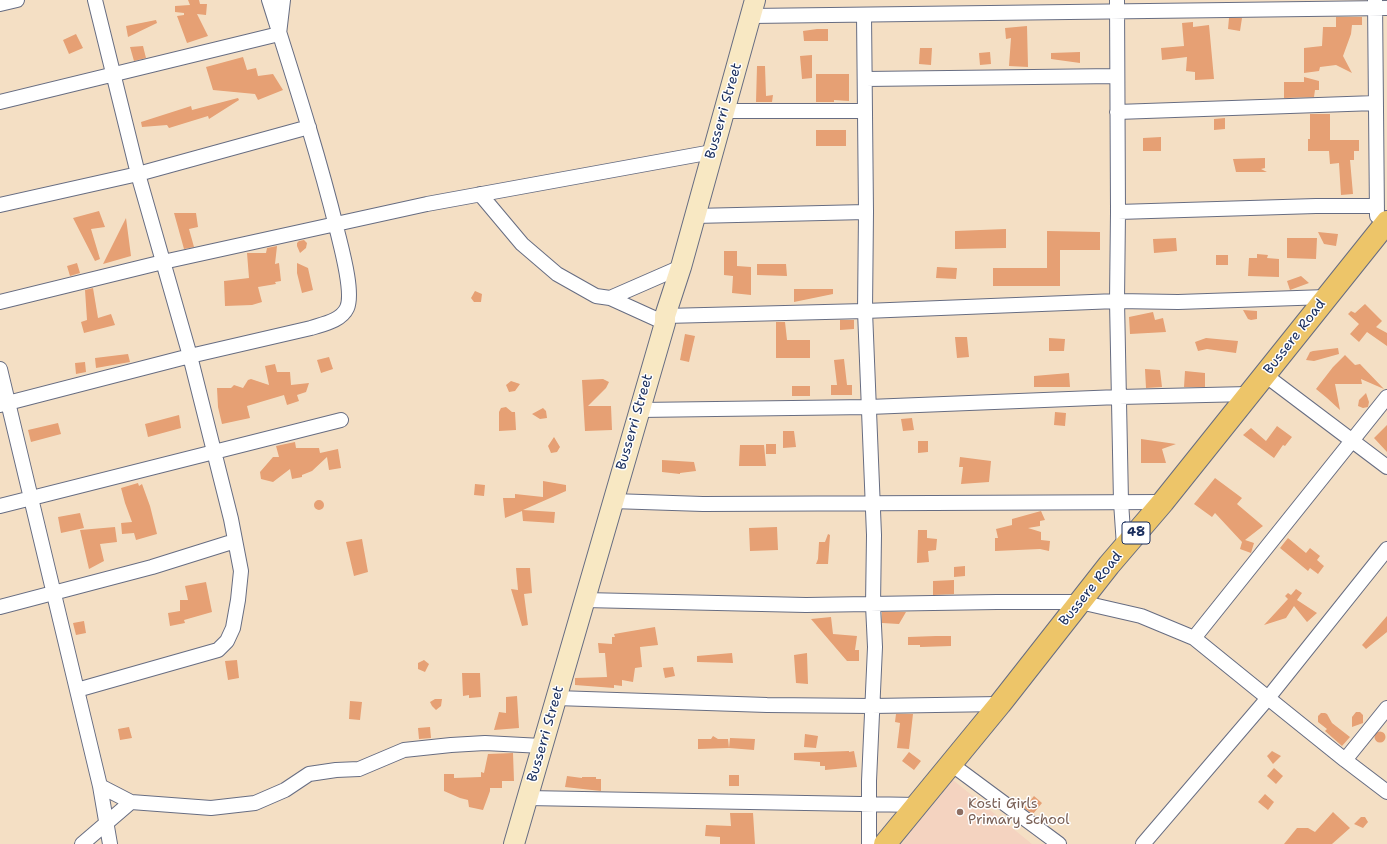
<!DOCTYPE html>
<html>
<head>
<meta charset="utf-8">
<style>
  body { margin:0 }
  canvas { display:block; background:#f4dfc4 }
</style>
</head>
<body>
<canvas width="1387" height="844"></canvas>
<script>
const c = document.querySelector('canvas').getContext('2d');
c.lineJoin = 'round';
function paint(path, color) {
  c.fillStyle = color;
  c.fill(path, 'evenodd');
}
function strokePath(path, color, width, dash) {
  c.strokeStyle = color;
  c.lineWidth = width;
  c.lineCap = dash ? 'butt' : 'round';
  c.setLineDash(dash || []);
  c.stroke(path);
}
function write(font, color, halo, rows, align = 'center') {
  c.font = font + ' "Shantell Sans",sans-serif';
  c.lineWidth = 3;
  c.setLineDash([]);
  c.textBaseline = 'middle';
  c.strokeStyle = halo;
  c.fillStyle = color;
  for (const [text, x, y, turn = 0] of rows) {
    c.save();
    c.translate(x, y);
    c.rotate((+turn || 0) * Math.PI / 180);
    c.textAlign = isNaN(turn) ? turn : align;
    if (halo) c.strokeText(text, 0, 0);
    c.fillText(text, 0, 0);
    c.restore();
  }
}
paint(new Path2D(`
  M953 780 1032 844H901Z`), '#f4d3c0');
paint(new Path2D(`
  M188 0H199L200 4H207L206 15 197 14 208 36 187 43 177 16 184 15V13L175 12V6L190 5Z
  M1336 17H1362V25H1352L1351 34 1343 56 1352 73 1336 65 1320 67 1319 71 1304 73V48L1322 46 1323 27H1336Z
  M1229 18H1242L1240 31 1228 29Z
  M156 20 157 23 128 37 126 26Z
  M1193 22V27L1209 25 1214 79 1195 80V72L1186 71 1187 57 1162 60 1161 48 1184 46 1182 23Z
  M1027 26 1028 67 1009 66 1011 38 1006 39 1005 28Z
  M817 29H828V41H804L803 31Z
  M76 34 83 48 69 54 63 40Z
  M143 46 146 58 134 61 130 47Z
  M920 48H932L931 65 919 64Z
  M990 52 991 64 980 65 979 53Z
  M1080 52V63L1051 59V53Z
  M812 55V78L802 79 800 56Z
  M243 57 247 70 256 68 258 76 273 74 283 90 258 100 255 94 213 90 206 67Z
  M757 66H765L766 96 773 95 772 102H756Z
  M816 74H849V101L834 100V102H816Z
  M1304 77 1319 81V90H1315L1314 97 1284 98V82H1304Z
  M238 98 239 100 209 119 208 116 169 128 167 125 142 127 141 122 191 106 192 110Z
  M1310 114H1330V140H1359V151H1354V160H1350L1353 194 1341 195 1339 163 1330 164 1329 151H1308V139H1310Z
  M1225 118V129L1214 130V119Z
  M816 130H846V146H816Z
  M1161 137V151H1143V138Z
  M1265 158V168L1261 169 1267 172H1236L1233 159Z
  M99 211 105 227 91 229 100 259 95 261 73 218Z
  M174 213H196L198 227 189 229 194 247 184 249Z
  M126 218 131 256 103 264Z
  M1006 229V248L955 249V231Z
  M1047 231 1100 232V250H1060V286H993V268H1047Z
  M1318 232 1338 234 1336 246 1324 244Z
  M1176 238 1177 251 1154 253 1153 239Z
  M1287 238H1317L1316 259 1287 258Z
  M304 240 307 243 306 248 300 253 297 246V243L299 241Z
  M277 246 275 264 279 263 281 281 275 282 276 284 258 287 262 302 252 305 225 306 224 281 249 278 247 253H266L267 248Z
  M724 251H737V266L751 267V295L732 293 733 276 724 275Z
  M1257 254 1268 255 1267 258 1279 259V277L1248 276 1249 258H1257Z
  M1216 255H1228V265H1216Z
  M77 263 80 273 70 276 67 266Z
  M297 263 308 268 313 290 302 293 297 273Z
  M757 264H786L787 276 757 275Z
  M937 267 957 268 956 279 936 278Z
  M1301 276 1309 283 1290 290 1287 281Z
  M93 288 98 318 111 314 115 325 84 333 81 322 87 320 85 290Z
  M794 289H833V294L794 302Z
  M475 291 482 294 481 302H474L471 298Z
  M1365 304 1382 321 1376 327 1387 333V346L1367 332 1359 342 1350 334 1359 324 1348 314 1351 311 1355 313Z
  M1243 310 1257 311V319L1251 320 1248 319Z
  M1153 312 1155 320 1163 318 1166 332 1130 334 1129 317Z
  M840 320H854V329L840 330Z
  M776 322H785L787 340H810V358H776Z
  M685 334 695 336 689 362 680 360Z
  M955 337H967L969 357 957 358Z
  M1049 338 1065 339 1064 351H1049Z
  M1206 338 1238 341 1236 353 1207 349 1198 351 1195 342Z
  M1338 348 1339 354 1314 361 1306 360 1310 352 1313 351Z
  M128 354 130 362 96 368 95 358Z
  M1345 355 1355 365 1360 364 1384 389 1361 379 1362 384H1335L1340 410 1327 398 1316 389 1333 367Z
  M329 357 333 369 321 373 317 360Z
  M844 359 847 385H852V395H831V385H837L834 360Z
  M85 362 86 372 76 374 75 363Z
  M275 364 277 372H290L291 385 309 383 306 392 297 395 299 401 287 405 284 395 247 406 250 418 222 424 218 407 217 388H231L234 385 243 388 248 380 251 379 269 385 265 366Z
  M1145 369 1160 370 1162 387 1146 388Z
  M1185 371 1205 373V387H1184Z
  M1069 373 1070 387H1034V376Z
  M603 379 609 382 606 388 588 406H611L612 430 585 431 582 380Z
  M511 381 520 384 515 391 509 392 506 385Z
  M792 386H810V396H792Z
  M1366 393 1369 402 1368 407 1363 408 1358 406 1359 400Z
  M506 407 512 412H515L516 430 499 431V412L501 408Z
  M543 408 546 411 547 418 540 419 532 414Z
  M1055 412 1066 413 1065 426 1054 425Z
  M179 415 181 428 148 437 145 424Z
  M912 418 914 430 903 431 901 419Z
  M58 423 61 434 31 442 28 430Z
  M1387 425V452L1374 438Z
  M1277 426 1292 437 1285 446 1283 445 1274 458 1243 435 1251 428 1266 441Z
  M783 431H794L796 447 783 448Z
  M554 437 560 447 557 452 551 453 548 446Z
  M1141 439 1176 444 1162 449 1166 463H1141Z
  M918 441H928V452L918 453Z
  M295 442 296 448H319L320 453 338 449 341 468 329 470 327 457 312 471 302 475V477L292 479 290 469 273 482 261 479 260 472 273 457H279L276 446Z
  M766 444H776V454H766Z
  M740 445H764L766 466H739Z
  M960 457 991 461 989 482 961 484 963 467H959Z
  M662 460 694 462 696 471 680 473V474L662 472Z
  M1215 478 1242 498 1237 504 1263 526 1245 540 1254 543 1251 553 1240 549 1242 542 1215 513 1212 517 1194 504Z
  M543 481 566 485V491L523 510 555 512 554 523 523 521 522 511 505 518 503 498H515V494L543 497Z
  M138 483 139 486 142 484 150 506 157 534 136 540 134 533 122 534 121 523 132 522 125 503 121 488Z
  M475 484 485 485 484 496 474 495Z
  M314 505a5 5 0 1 1 10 0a5 5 0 1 1-10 0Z
  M1041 511 1045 520 1040 521V526L1028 528 1041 532V540L1050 541 1049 551 1040 549 995 551V538H998L996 529 1012 525V519Z
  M80 513 84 528 61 533 58 517Z
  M115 527 117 542 100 544 104 561 89 569 80 530Z
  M777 527 778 550 750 551 749 528Z
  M918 530H927V538L937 539 936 550 928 551 929 562 917 563Z
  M828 534 830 535 828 564H816L818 559 819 542H825Z
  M1288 538 1306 553 1310 548 1320 556 1317 560 1324 566 1318 574 1310 568 1308 571 1280 548Z
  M362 539 368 572 354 576 346 542Z
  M965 566V576L954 577V567Z
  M516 568H530L532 593 524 594 528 625 522 626 511 589 518 590Z
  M954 580V594L933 595V581Z
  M206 582 212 612 184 620 185 623 170 626 168 613 180 611V600H188L185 586Z
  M1296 589 1302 593 1297 600 1317 613 1307 622 1294 606 1286 618 1264 625 1288 599 1285 596 1288 593 1291 595Z
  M882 612H906L899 624 882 623Z
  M1387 616V632L1366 649 1362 645Z
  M831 617 833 634 857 636 855 650H859V661H847L811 619Z
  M84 621 86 633 76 635 73 623Z
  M655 627 658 645 640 647 642 667 635 668 633 682 622 680V686L614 685V688L575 685V678L607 677 605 653H599L598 643 612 644V637H615L614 634Z
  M936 636H951V646L920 647V645H908V637Z
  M732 653 733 663 697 662V656Z
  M807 653 808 684 796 683 794 655Z
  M237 660 239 678 228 680 225 661Z
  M424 660 429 664 425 672 418 669V663Z
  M673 667 675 676 665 678 663 668Z
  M462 673H480L481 697 469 698V695L463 696Z
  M517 696 519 728 494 730 499 712 506 713V697Z
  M435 699H442L441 706 436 710 432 706 430 702Z
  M350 701 362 702 360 720 349 719Z
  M1356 712H1360L1363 715V723L1352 727V717Z
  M1321 713H1325L1327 714 1332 723 1350 737 1342 746 1325 731 1327 729 1318 722V716Z
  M896 714H913L909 749 897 748 900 723 895 722Z
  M129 727 132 738 120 740 118 729Z
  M430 727 431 738 419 739 418 728Z
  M1374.5 737a5.5 5.5 0 1 1 11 0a5.5 5.5 0 1 1-11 0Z
  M805 734 818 736 816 748 804 747Z
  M713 736 718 739H728L729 748 698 749V739H711Z
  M730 738 755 739 754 750 729 748Z
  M849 751V752L854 751 857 767 825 770V766H820V762L794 760V753Z
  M1272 751 1281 756 1273 764 1267 756Z
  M909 752 921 761 914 770 902 761Z
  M513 753 514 781H502V788H490V791L483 810 469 807 468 800 460 798 444 791V774H454V778L481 777V772L484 773 488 754Z
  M1274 768 1283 776 1276 784 1267 776Z
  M729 775H739V786H729Z
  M567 776 582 778V777H596V779H601V791L565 787Z
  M1265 794 1274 802 1268 810 1258 802Z
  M1034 796 1042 803 1033 814 1024 808Z
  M1333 812 1350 828 1332 844H1284L1297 828H1308L1315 832Z
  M730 813H753L755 844H720V837L705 836 706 825 731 826Z
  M1361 817H1365L1368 822 1363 828 1354 824Z`), '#e6a074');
const minor = new Path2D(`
  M1117 0 1118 212 1117 301 1121 502 1124 546
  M1375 0 1377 216
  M0 4 17 0
  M864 15 866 212 865 311 874 535 873 605 875 647 869 781V844
  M751 16 1387 8
  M865 79 1117 76
  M0 102 279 34 283 0
  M724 111H865
  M1117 112 1376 103
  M480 194 522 244 557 274 596 296 610 298 665 323
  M0 205 138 174 309 127
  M1118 212 1316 206H1377
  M694 216 866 212
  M610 298 681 267
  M0 302 163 262 427 204 712 152
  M665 316 865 311 1117 301 1178 302 1327 297
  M0 369 100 786 110 844
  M1265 375 1387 467
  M0 405 190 356 311 328C323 324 341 321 347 308 354 292 341 247 337 230 318 153 293 76 269 0
  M639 410 869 407 1119 397 1249 394
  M612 501 703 504 1163 502
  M0 506 341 420
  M584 600 806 605 997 602H1080L1141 616 1194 638 1268 698 1345 760 1387 792
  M0 607 152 567 235 541
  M1194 638 1387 397
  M77 690 218 650 227 641 233 628 238 600 241 571 231 519 190 356 138 174 95 0
  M556 698 767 705 872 706 1000 704
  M1345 760 1387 708
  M951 764 1059 844
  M100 786 131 802
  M527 798 917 805
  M82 844 131 802 211 808 255 803 285 790 309 774 336 770 359 769 404 750 451 745 485 743 542 746
  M1143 844 1268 698 1387 549`);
const secondary = new Path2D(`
  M514 844 665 323V316L681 267 755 0`);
const primary = new Path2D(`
  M885 844 1000 704 1109 565 1163 502 1387 222`);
strokePath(minor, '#676d82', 16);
strokePath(secondary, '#676d82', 22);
strokePath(primary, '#676d82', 24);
strokePath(minor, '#fff', 14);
strokePath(secondary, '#f8e8c3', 20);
strokePath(primary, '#edc569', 22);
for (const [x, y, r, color] of [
  [960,812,4,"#8d6e63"]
]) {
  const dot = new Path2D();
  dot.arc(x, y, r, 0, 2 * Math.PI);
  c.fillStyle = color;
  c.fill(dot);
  strokePath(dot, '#fff', 1.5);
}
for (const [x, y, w] of [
  [1136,533,28]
]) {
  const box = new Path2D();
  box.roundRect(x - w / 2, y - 11, w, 22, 3);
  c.fillStyle = '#fff';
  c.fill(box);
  strokePath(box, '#1b2f5e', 1);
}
write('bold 13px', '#1b2f5e', null, [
  ["48",1136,533]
]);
write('14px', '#1b2f5e', '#fff', [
  ["Busserri Street",724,111,-74],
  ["Bussere Road",1295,337,-52],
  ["Busserri Street",635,422,-74],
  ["Bussere Road",1091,589,-51],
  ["Busserri Street",546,734,-74]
]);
write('14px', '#785e54', '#fff', [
  ["Kosti Girls",968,804],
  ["Primary School",968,820]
], 'left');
</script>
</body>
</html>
